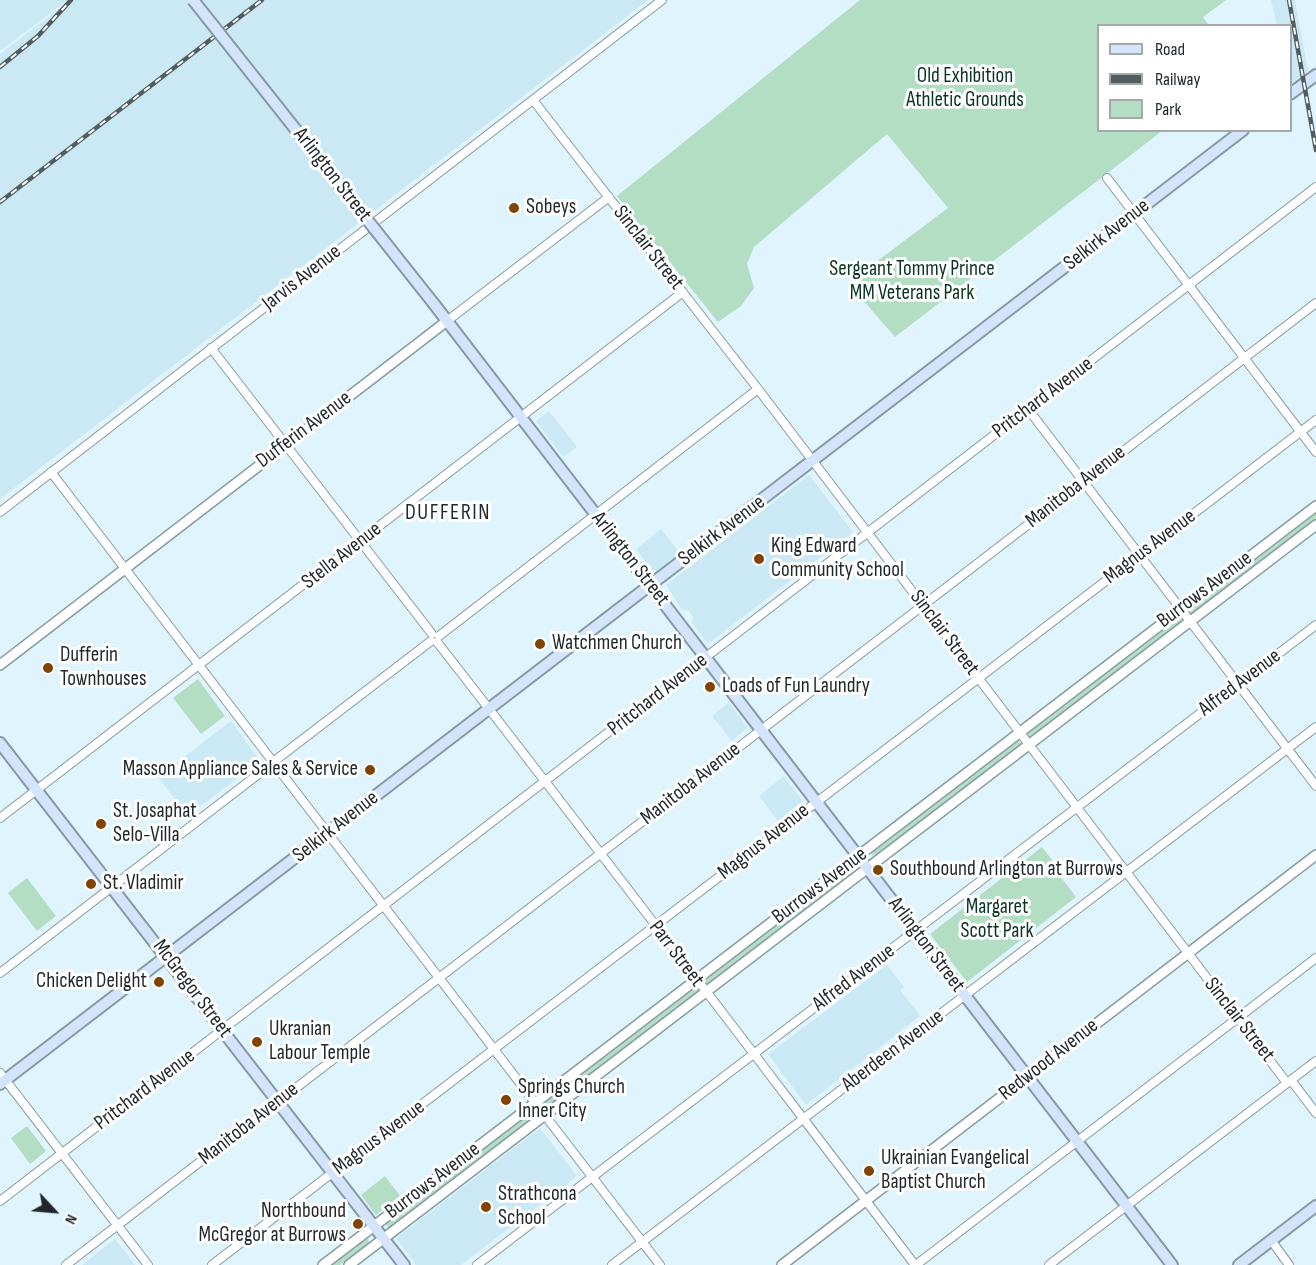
<!DOCTYPE html>
<html>
<head>
<meta charset="utf-8">
<style>
  body { margin:0 }
  #map { position:relative; width:1316px; height:1265px; overflow:hidden; background:#dff4fd; font-family:"Sofia Sans Condensed",sans-serif }
  canvas { display:block }
  .legend { position:absolute; left:1097px; top:24px; width:195px; height:108px; box-sizing:border-box; background:#fff; border:2px solid #a5a9aa; margin:0; padding:8px 10px; list-style:none; font-size:18px; color:#1f272a }
  .legend li { display:flex; align-items:center; gap:12px; height:30px }
  .legend b { width:30px; border:2px solid #a5a9aa }
  .north { position:absolute; left:24px; top:1181px; width:60px; height:60px; -webkit-text-stroke:4px #fff; paint-order:stroke; rotate:116deg; font-size:16px; font-weight:700; line-height:24px; text-align:center; color:#1f272a }
  .north::after { content:''; display:block; margin:auto; width:21px; height:27px; background:#1f272a; clip-path:polygon(50% 0,100% 100%,50% 72%,0 100%) }
</style>
</head>
<body>
<div id="map">
<canvas width="1316" height="1265"></canvas>
<ul class="legend">
<li><b style="height:8px;background:#d3e4fc"></b>Road</li>
<li><b style="height:8px;background:#515d61"></b>Railway</li>
<li><b style="height:16px;background:#b4dec4"></b>Park</li>
</ul>
<div class="north">N</div>
</div>
<script>
const c = document.querySelector('canvas').getContext('2d');
c.lineJoin = 'round';
function paint(path, color) {
  c.fillStyle = color;
  c.fill(path, 'evenodd');
}
function strokePath(path, color, width, dash) {
  c.strokeStyle = color;
  c.lineWidth = width;
  c.lineCap = dash ? 'butt' : 'round';
  c.setLineDash(dash || []);
  c.stroke(path);
}
function write(font, color, halo, rows, align = 'center') {
  c.font = font + ' "Sofia Sans Condensed",sans-serif';
  c.lineWidth = 6;
  c.setLineDash([]);
  c.textBaseline = 'middle';
  c.strokeStyle = halo;
  c.fillStyle = color;
  for (const [text, x, y, turn = 0] of rows) {
    c.save();
    c.translate(x, y);
    c.rotate((+turn || 0) * Math.PI / 180);
    c.textAlign = isNaN(turn) ? turn : align;
    if (halo) c.strokeText(text, 0, 0);
    c.fillText(text, 0, 0);
    c.restore();
  }
}
paint(new Path2D(`
  M0 0H68L0 51Z
  M70 0H648L0 499V54Z
  M1271 0H1295L1308 71 1291 84 1290 26 1277 25Z
  M549 411 577 447 563 457 536 421Z
  M809 475 853 532 708 644 692 623 693 617 688 610H682L666 585Z
  M661 529 680 553 657 571 651 569 636 549Z
  M729 702 747 728 732 741 712 716Z
  M231 721 260 761 188 816 158 777Z
  M784 776 803 801 778 821 759 796Z
  M887 965 904 987 900 990 920 1016 806 1105 768 1054Z
  M540 1128 577 1176 461 1265H416L396 1238Z
  M115 1239 135 1265H82Z`), '#cbe9f5');
paint(new Path2D(`
  M860 0H1226L1203 17 1209 25 1098 26V130L1162 131 895 337 848 283 948 208 887 134 754 247 747 264 754 288 741 306 718 322 617 196Z
  M1316 510V520L1193 614 1188 613 1187 609Z
  M1178 616 1182 618 1181 623 1028 738 1026 733Z
  M198 679 225 716 201 734 173 698Z
  M1017 740 1021 743 1019 747 884 850 872 856 873 850Z
  M1042 847 1062 873 1060 876 1076 897 967 982 930 934Z
  M852 868 854 870 846 879 710 984 704 983 703 979Z
  M27 878 56 916 37 931 8 893Z
  M694 987 698 989 697 994 546 1109 543 1107 544 1101Z
  M530 1111H535V1117L388 1228 386 1225 389 1220Z
  M27 1126 46 1151 30 1164 11 1138Z
  M385 1176 400 1196 376 1215 361 1195Z
  M368 1238 369 1243 340 1265H330Z`), '#b4dec4');
const minor = new Path2D(`
  M533 100 758 389 1287 1083
  M1107 178 1316 452
  M447 321 609 197
  M211 348 432 634
  M1028 409 1316 786
  M51 472 270 758
  M0 512 662 0
  M439 636 758 389
  M437 642C598 848 756 1057 915 1265
  M277 759 431 641
  M276 766 660 1265
  M0 818 683 292
  M0 973 269 766
  M0 1073 148 1265
  M1291 1080 1316 1113
  M0 1201 1316 187
  M1271 1240 1289 1265
  M66 1265 1316 303
  M212 1265 1316 420
  M477 1265 1316 625
  M612 1265 1316 727
  M916 1265 1316 958
  M1049 1265 1316 1061`);
const tertiary = new Path2D(`
  M0 665 447 321
  M323 1265 1316 506
  M349 1265 1316 525
  M782 1265 1316 855`);
const secondary = new Path2D(`
  M1290 94 1316 75
  M434 304 1172 1265
  M0 743 404 1265
  M0 1084 1243 130
  M1239 1265 1316 1206`);
strokePath(minor, '#869aa2', 10);
strokePath(tertiary, '#869aa2', 12);
strokePath(secondary, '#869aa2', 14);
strokePath(minor, '#fff', 8);
strokePath(tertiary, '#fff', 9);
strokePath(secondary, '#d3e4fc', 10);
const rail = new Path2D(`
  M1289 0 1316 150
  M0 67 38 36 71 0
  M0 202 262 0`);
strokePath(rail, '#515d61', 4.5);
strokePath(rail, '#fff', 2, [7]);
const secondaryBridge = new Path2D(`
  M193 0 434 304`);
strokePath(secondaryBridge, '#869aa2', 14, []);
strokePath(secondaryBridge, '#d3e4fc', 10);
for (const [x, y, r, color] of [
  [514,208,6,"#814300"],
  [759,559,6,"#814300"],
  [540,644,6,"#814300"],
  [48,668,6,"#814300"],
  [710,687,6,"#814300"],
  [370,770,6,"#814300"],
  [101,824,6,"#814300"],
  [878,870,6,"#814300"],
  [91,884,6,"#814300"],
  [159,982,6,"#814300"],
  [257,1042,6,"#814300"],
  [506,1100,6,"#814300"],
  [869,1171,6,"#814300"],
  [486,1207,6,"#814300"],
  [358,1224,6,"#814300"]
]) {
  const dot = new Path2D();
  dot.arc(x, y, r, 0, 2 * Math.PI);
  c.fillStyle = color;
  c.fill(dot);
  strokePath(dot, '#fff', 2);
}
write('21px', '#093520', '#fff', [
  ["Old Exhibition",965,77],
  ["Athletic Grounds",965,101],
  ["Sergeant Tommy Prince",912,270],
  ["MM Veterans Park",912,294],
  ["Margaret",997,908],
  ["Scott Park",997,932]
]);
write('21px', '#1f272a', '#fff', [
  ["Arlington Street",332,175,52],
  ["Selkirk Avenue",1107,235,-38],
  ["Sinclair Street",648,248,52],
  ["Jarvis Avenue",302,278,-38],
  ["Pritchard Avenue",1043,398,-37],
  ["Dufferin Avenue",304,430,-37],
  ["Manitoba Avenue",1076,487,-38],
  ["Selkirk Avenue",722,531,-37],
  ["Magnus Avenue",1150,547,-37],
  ["Stella Avenue",342,556,-38],
  ["Arlington Street",630,559,52],
  ["Burrows Avenue",1205,590,-37],
  ["Sinclair Street",944,633,53],
  ["Alfred Avenue",1240,683,-37],
  ["Pritchard Avenue",658,695,-38],
  ["Manitoba Avenue",691,784,-38],
  ["Selkirk Avenue",336,827,-38],
  ["Magnus Avenue",764,842,-38],
  ["Burrows Avenue",820,886,-37],
  ["Arlington Street",926,945,53],
  ["Parr Street",676,954,53],
  ["Alfred Avenue",854,978,-37],
  ["McGregor Street",192,989,53],
  ["Sinclair Street",1239,1020,52],
  ["Aberdeen Avenue",893,1051,-37],
  ["Redwood Avenue",1049,1060,-38],
  ["Pritchard Avenue",145,1090,-37],
  ["Manitoba Avenue",249,1124,-38],
  ["Magnus Avenue",379,1138,-37],
  ["Burrows Avenue",433,1181,-37]
]);
write('21px', '#1f272a', '#fff', [
  ["Sobeys",526,208],
  ["King Edward",771,547],
  ["Community School",771,571],
  ["Watchmen Church",552,644],
  ["Dufferin",60,656],
  ["Townhouses",60,680],
  ["Loads of Fun Laundry",722,687],
  ["Masson Appliance Sales & Service",358,770,"right"],
  ["St. Josaphat",113,812],
  ["Selo-Villa",113,836],
  ["Southbound Arlington at Burrows",890,870],
  ["St. Vladimir",103,884],
  ["Chicken Delight",147,982,"right"],
  ["Ukranian",269,1030],
  ["Labour Temple",269,1054],
  ["Springs Church",518,1088],
  ["Inner City",518,1112],
  ["Ukrainian Evangelical",881,1159],
  ["Baptist Church",881,1183],
  ["Strathcona",498,1195],
  ["School",498,1219],
  ["Northbound",346,1212,"right"],
  ["McGregor at Burrows",346,1236,"right"]
], 'left');
c.letterSpacing = '1.5px';
write('22px', '#1f272a', '#fff', [
  ["DUFFERIN",448,513]
]);
c.letterSpacing = '0px';
</script>
</body>
</html>
